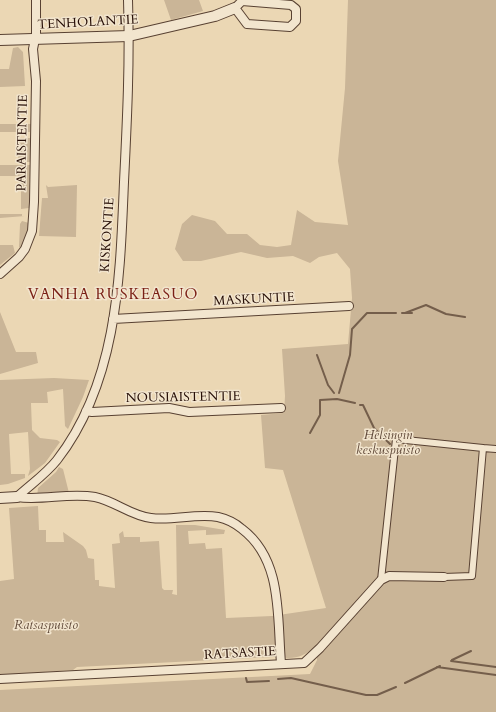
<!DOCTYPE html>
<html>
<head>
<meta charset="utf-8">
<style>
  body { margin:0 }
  canvas { display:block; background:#ebd7b4 }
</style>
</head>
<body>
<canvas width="496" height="712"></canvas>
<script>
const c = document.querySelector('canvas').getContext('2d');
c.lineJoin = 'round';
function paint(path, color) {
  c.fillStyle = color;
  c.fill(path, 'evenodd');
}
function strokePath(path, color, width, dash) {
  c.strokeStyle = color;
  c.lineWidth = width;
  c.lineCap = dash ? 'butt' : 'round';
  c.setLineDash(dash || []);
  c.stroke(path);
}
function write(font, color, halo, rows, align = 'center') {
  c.font = font + ' Cardo,serif';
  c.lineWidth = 3;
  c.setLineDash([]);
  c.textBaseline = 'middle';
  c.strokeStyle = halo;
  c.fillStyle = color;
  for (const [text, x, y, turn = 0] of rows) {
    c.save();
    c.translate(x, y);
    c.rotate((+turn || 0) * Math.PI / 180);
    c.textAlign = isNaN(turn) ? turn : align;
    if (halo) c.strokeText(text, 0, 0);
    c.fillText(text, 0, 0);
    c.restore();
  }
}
paint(new Path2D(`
  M164 0H199L203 11 171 20Z
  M348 0H496V712H0V690L310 674 317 660V645C301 659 295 659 274 657L77 667 73 670 0 675V581L14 579 9 508 38 506 39 530H46V542H64L63 532 83 546 86 550 88 558 94 559 95 580H99V586L115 588 112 544 120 543 119 534 123 531 124 537H140V542L159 541 162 588 164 590H173L172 594 177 595 176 525H195L225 530 224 534 206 535V530L188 531 189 544 205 543 206 549 222 548 226 618 272 616 326 608 283 470 265 468 261 415 284 413 285 396 282 349 348 344 352 298 350 269 337 253 319 257 310 263 293 256 267 258 241 252 201 261H183L175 249 182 224 192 215 215 221 227 234H247L260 245 277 247 291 245 297 210 315 222 348 225 338 161 345 88Z
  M18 47 23 52 25 86 0 87V69H9L13 48Z
  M0 124H31L30 132H0Z
  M19 138H30V162H18Z
  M0 165H30L29 208 21 209V176H0Z
  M46 185 48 187 77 185 76 237 39 236 42 198H48Z
  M0 214H22V216H25L0 218Z
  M22 221 29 223V230L21 248 19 247 20 224Z
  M0 245H13L15 253 0 265Z
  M0 312 16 352H36L38 363 0 374Z
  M54 378 89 380 83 397 68 429 65 426 63 389 47 392 48 403H31L32 430 40 438 57 440 60 442 45 463 28 476 30 469 28 432 9 434 11 474H25V478L8 484 0 485V380Z
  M59 467 63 469 69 493 37 497 38 488 56 472Z`), '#cab597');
strokePath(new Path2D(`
  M402 313H412
  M405 313 426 305 446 314 465 317
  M317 355 328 385 334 393
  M339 393 350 355 352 329 367 313H396
  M360 405H363L374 428 390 444
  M310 433 320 415V400L337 399 355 403
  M452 660 471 651
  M451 661 496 667
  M437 667 496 675
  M246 678 247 682 269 681
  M278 679 291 678 366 695H377L396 687
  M405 683 440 666`), '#745e4b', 2);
const pedestrian = new Path2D(`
  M444 577 472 576 483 448 496 449
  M381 580 396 439 483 448`);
const minor = new Path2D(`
  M242 1 291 5 296 9V21L290 27 247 24 235 8 243 0
  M0 274 19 257 25 249 32 231 34 202 36 81 33 49 36 34V0
  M113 319 349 306
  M86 411 92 412 169 408 189 412 281 408
  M17 497C30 485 46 474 57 460 118 381 120 277 124 182 127 121 130 61 128 0
  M17 497C43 501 69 492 95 497 115 501 131 516 151 518 173 521 196 513 218 517 227 519 235 523 242 529 283 560 277 617 281 663
  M0 679 304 663 320 648 381 580 389 576 444 577`);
const tertiary = new Path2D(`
  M0 40 129 36 215 16 235 8
  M0 498 17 497`);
strokePath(pedestrian, '#584132', 8);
strokePath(minor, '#584132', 10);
strokePath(tertiary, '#584132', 12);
strokePath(pedestrian, '#f2e5ce', 6);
strokePath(minor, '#f2e5ce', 8);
strokePath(tertiary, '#f2e5ce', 10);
write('13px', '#270f07', '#f2e5ce', [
  ["TENHOLANTIE",88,23,-3],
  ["PARAISTENTIE",23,143,-89],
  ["KISKONTIE",108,235,-86],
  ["MASKUNTIE",254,300,-3],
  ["NOUSIAISTENTIE",183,398,-1],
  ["RATSASTIE",240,654,-3]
]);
write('italic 13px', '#604939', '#f2e5ce', [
  ["Helsingin",388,436],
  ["keskuspuisto",388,451],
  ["Ratsaspuisto",46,626]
]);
c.letterSpacing = '1px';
write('15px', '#7a1f14', '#f2e5ce', [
  ["VANHA RUSKEASUO",113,296]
]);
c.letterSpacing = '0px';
</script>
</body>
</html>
